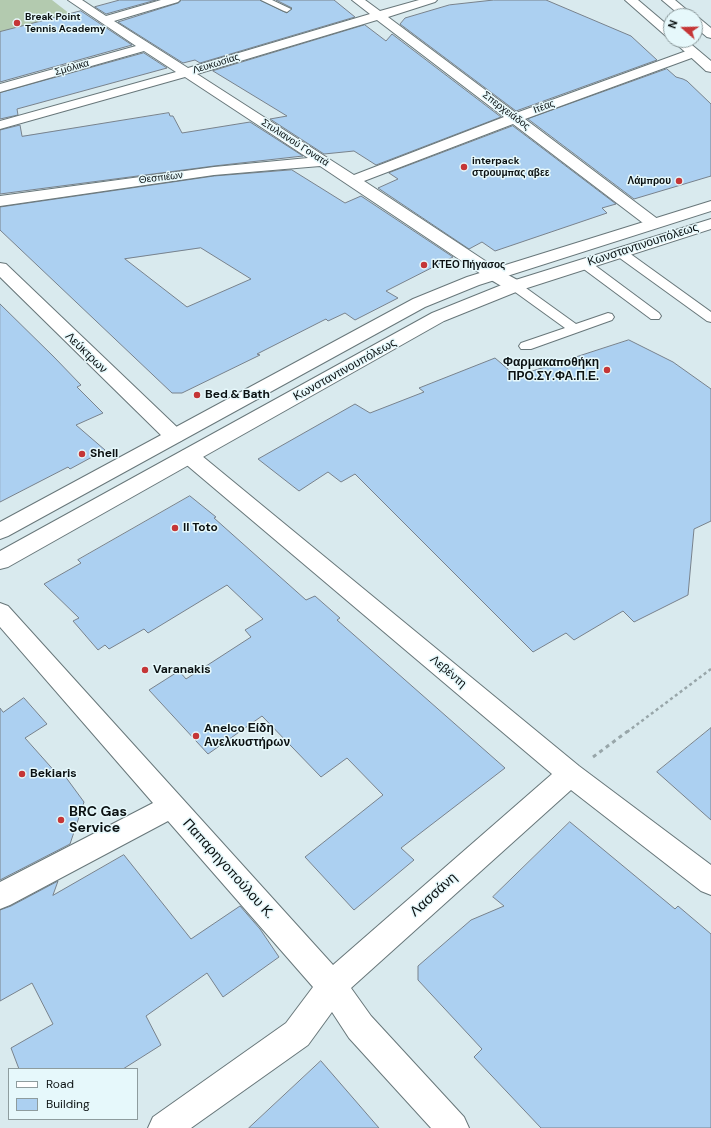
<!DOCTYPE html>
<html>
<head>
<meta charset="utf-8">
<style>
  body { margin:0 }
  #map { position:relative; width:711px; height:1128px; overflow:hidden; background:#d9eaee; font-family:"DM Sans",sans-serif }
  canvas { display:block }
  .legend { position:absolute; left:8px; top:1068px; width:130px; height:52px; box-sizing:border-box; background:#e6f8fb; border:1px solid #8e9c9e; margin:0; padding:5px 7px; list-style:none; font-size:12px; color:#0b1112 }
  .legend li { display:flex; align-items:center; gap:8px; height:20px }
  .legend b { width:20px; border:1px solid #8e9c9e }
  .north { position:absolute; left:663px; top:8px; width:40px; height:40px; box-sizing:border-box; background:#e6f8fb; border:1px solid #8e9c9e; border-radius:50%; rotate:290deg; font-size:11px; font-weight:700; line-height:16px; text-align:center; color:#0b1112 }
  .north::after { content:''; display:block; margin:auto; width:14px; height:18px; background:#c53637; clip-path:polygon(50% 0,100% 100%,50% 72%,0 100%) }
</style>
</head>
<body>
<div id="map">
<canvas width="711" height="1128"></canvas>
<ul class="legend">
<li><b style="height:5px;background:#fff"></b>Road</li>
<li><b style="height:11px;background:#acd0f1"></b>Building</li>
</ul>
<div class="north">N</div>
</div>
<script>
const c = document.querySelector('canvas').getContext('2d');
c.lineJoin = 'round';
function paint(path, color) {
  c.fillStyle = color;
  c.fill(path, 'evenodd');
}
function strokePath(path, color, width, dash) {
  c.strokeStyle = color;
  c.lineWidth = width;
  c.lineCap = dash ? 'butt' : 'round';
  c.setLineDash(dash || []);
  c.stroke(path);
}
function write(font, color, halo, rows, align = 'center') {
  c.font = font + ' "DM Sans",sans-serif';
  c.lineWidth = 3;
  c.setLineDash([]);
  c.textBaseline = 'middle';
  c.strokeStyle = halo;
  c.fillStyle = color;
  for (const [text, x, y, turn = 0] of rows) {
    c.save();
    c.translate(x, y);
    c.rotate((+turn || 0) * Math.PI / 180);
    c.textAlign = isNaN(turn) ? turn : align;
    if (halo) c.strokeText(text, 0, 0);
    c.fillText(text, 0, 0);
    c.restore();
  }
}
paint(new Path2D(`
  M0 0H52L70 14 0 32Z`), '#b3caaf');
const building = new Path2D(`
  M120 0H156L106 14 95 7Z
  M182 0H260L287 13 292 8 276 0H334L355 17 200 63 195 60 183 63 118 22 178 3Z
  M494 0H546L631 36 657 60 516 111 400 24 405 18 449 5Z
  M81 11 132 45 0 82V32Z
  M365 25 386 41 392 34 501 117 376 165 354 151 324 154 270 119 287 116 213 71Z
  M144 53 167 68 17 109 18 115 0 119V93Z
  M667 69 676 77 683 79 687 81 711 104V176L634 199 528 119Z
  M169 113 170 116H173L182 133 250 122 303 156 214 166 0 194V130L20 125 22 136Z
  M513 126 616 204 602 208 607 213 495 251 482 242 469 249 378 188 398 179 389 173Z
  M292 170 345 203 361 196 453 257 386 291 398 298 355 320 345 313 328 321 326 319 257 354 260 355 182 393H172L0 230V207L214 176ZM201 248 251 279 187 307 125 259Z
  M0 304 54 357 81 385 77 387 103 413 76 425 105 450 70 469 68 467 0 502Z
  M629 340 673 362 711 389V521L694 529 688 595 634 622 623 611 574 640 566 633 533 652 355 474 341 482 328 472 299 491 258 459 355 404 370 413 424 392 419 388 495 358 516 376Z
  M190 496 216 517 214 518 306 600 315 596 340 618 337 620 505 768 401 848 414 860 354 910 305 857 383 795 347 758 321 777 262 716 208 754 149 690 179 671 186 679 251 637 245 630 263 619 227 585 148 633 144 629 109 649 105 645 98 650 73 621 79 618 44 584 81 563 78 560Z
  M24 698 47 724 25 738 58 775 62 772 84 802 70 844 0 880V708L3 712Z
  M711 728V820L657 772Z
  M570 822 675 909 678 906 711 934V1128H541L474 1057 482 1049 418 980V966L471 920 504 906 493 897Z
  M124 855 191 939 240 906 260 929 279 957 223 997 207 973 146 1016 161 1045 123 1069H19L11 1048 53 1024 32 983 0 1001V910L11 906 58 881 53 895Z
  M321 1061 379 1128H249Z`);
paint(building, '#acd0f1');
strokePath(building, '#78828c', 1);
const lane = new Path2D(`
  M261 0H272L291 9 287 12 284 11Z
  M621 249 625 250 711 312V322L707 321 617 256 615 253 617 250Z
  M585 260 589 261 659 313 661 316 659 319H651L581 267 579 264 581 261Z
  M515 282 519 283 576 324 608 313 612 314 614 317 612 320 531 349H521L519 346 521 343 565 328 511 289 509 286 511 283Z`);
const street = new Path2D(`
  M68 0H82L106 16 161 0H180L178 2 114 21 188 68 370 14 352 0H365L380 11 419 0H437L435 2 388 17 516 113 689 50H697L699 53 697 56 525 119 659 220 661 223 659 226 653 228 647 226 513 124 364 181 499 270 521 282 523 286 521 290C509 293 498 283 487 278L320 166 214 175 0 206V196L214 167 308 158 185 77 0 129V121L176 72 144 51 0 92V84L136 46ZM377 20 504 117 354 175 197 74Z
  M0 263 6 264 181 431 184 436 181 441 174 442 167 441 0 277Z
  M189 449 196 451 579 766 711 865V895L701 891 571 790 351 988 371 1016 464 1117 469 1128H431L349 1038 332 1012 308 1045 191 1128H148L153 1117 286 1023 313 987 168 821 10 905 0 909V882L153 803 0 627V603L8 606 333 965 552 774 182 461 179 456 182 451Z`);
const secondary = new Path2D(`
  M625 0H638L671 28V38L667 37Z
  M672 40H686L711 61V72L706 71Z
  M711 201V211L479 285 425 307 8 536 0 539V522L413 299 467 277Z
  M711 219V229L521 290 444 321 8 567 0 569V551L432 313 509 282Z`);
const highway = new Path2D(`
  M662 0H675L694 16H681Z
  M695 17 699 18 711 28V38L707 37 695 27Z`);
strokePath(lane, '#68777a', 2);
strokePath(street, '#68777a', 2);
strokePath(secondary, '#68777a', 2);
strokePath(highway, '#68777a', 2);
strokePath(new Path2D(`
  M627 732 711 669`), '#98a6a9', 2.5, [3, 3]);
strokePath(new Path2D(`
  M593 757 628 731`), '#98a6a9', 3, [4, 4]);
paint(lane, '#fff');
paint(street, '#fff');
paint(secondary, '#fff');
paint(highway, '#fff');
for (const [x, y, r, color] of [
  [17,23,4,"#c53637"],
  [464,167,4,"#c53637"],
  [679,181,4,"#c53637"],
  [424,265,4,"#c53637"],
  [607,370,4,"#c53637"],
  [197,395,4,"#c53637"],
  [82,454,4,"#c53637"],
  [175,528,4,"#c53637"],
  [145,670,4,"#c53637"],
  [196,736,4,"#c53637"],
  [22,774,4,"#c53637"],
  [61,820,4,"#c53637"]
]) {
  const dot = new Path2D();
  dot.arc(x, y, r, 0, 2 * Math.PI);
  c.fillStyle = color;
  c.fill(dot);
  strokePath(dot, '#e6f8fb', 1.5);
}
write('bold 10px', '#0b1112', '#e6f8fb', [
  ["Break Point",25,17],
  ["Tennis Academy",25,29],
  ["interpack",472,161],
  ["στρουμπας αβεε",472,173],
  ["Λάμπρου",671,181,"right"],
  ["ΚΤΕΟ Πήγασος",432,265]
], 'left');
write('10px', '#0b1112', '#e6f8fb', [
  ["Λευκωσίας",216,64,-17],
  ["Σμόλικα",72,68,-16],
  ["Ιτέας",544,107,-20],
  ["Σπερχειάδος",506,111,37],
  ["Στυλιανού Γονατά",295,143,33],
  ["Θεσπιέων",161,178,-7]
]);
write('12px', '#0b1112', '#e6f8fb', [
  ["Κωνσταντινουπόλεως",643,245,-18],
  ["Λεύκτρων",86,353,44],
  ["Κωνσταντινουπόλεως",345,370,-29],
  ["Λεβέντη",448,672,40]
]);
write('bold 12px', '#0b1112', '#e6f8fb', [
  ["Φαρμακαποθήκη",599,363,"right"],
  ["ΠΡΟ.ΣΥ.ΦΑ.Π.Ε.",599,377,"right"],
  ["Bed & Bath",205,395],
  ["Shell",90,454],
  ["Il Toto",183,528],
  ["Varanakis",153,670],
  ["Anelco Είδη",204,729],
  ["Ανελκυστήρων",204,743],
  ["Bekiaris",30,774]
], 'left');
write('bold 14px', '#0b1112', '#e6f8fb', [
  ["BRC Gas",69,812],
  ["Service",69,828]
], 'left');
write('14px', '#0b1112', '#e6f8fb', [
  ["Παπαρηγοπούλου Κ.",228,869,48],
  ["Λασσάνη",434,895,-42]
]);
</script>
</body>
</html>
